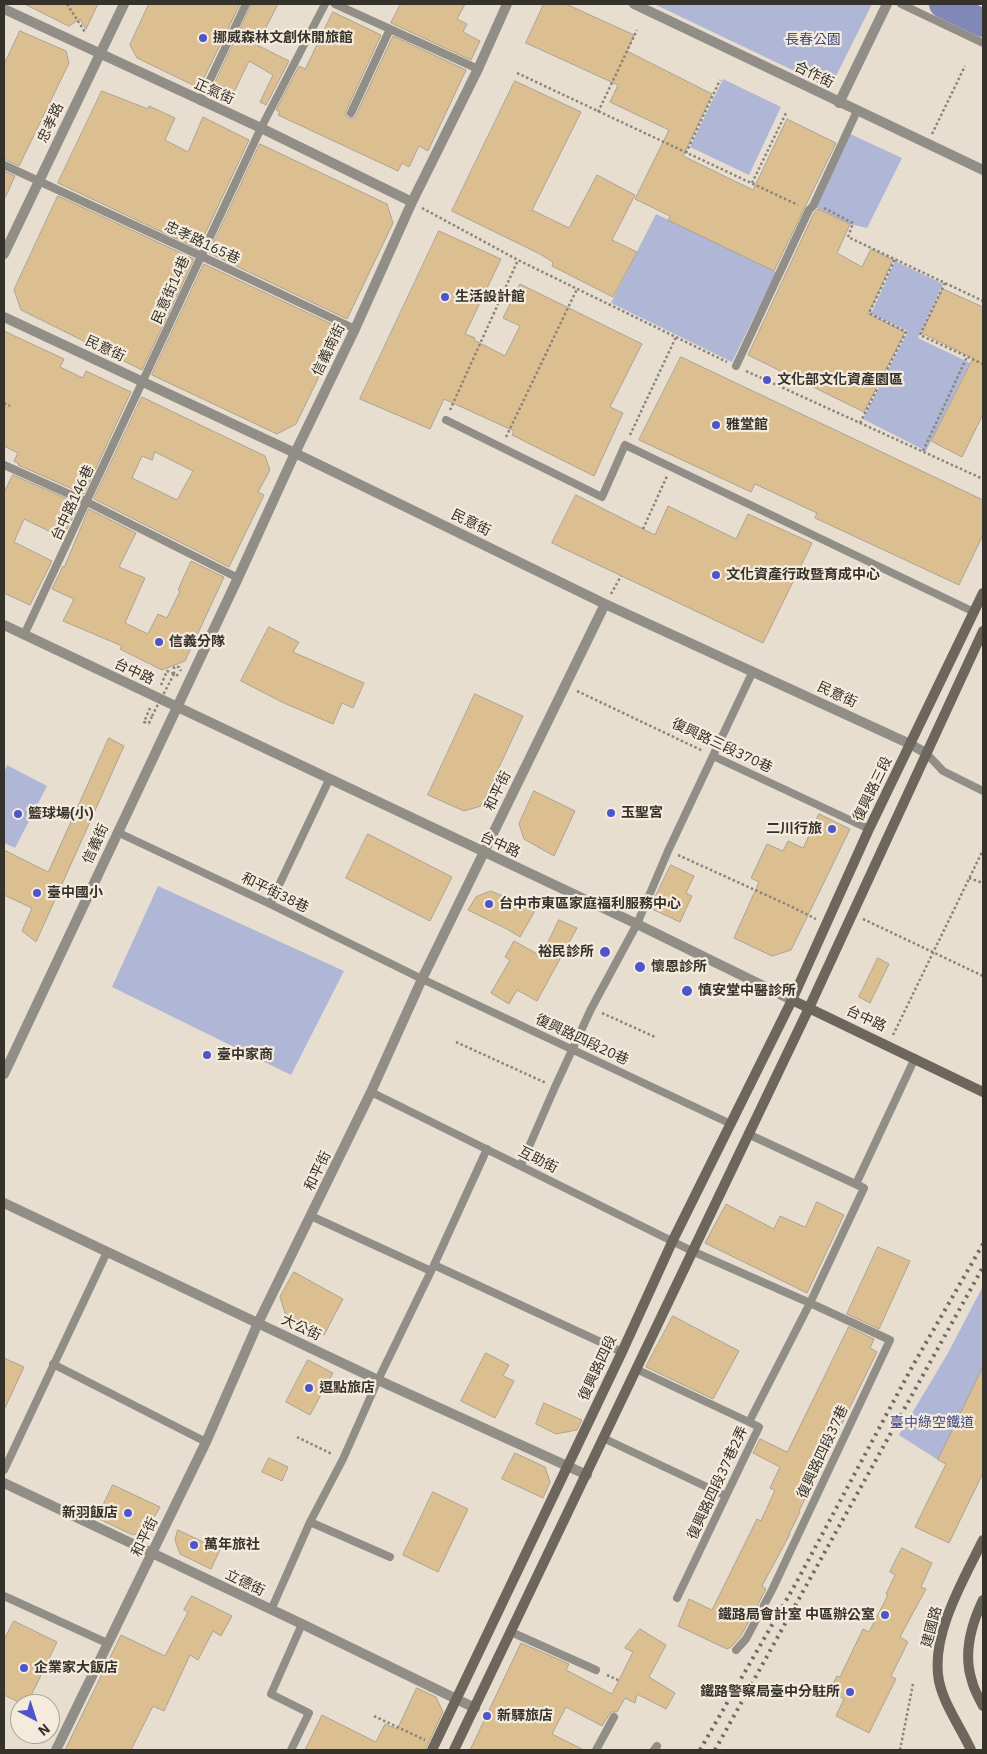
<!DOCTYPE html>
<html>
<head>
<meta charset="utf-8">
<style>
  body { margin:0 }
  #map { position:relative; width:987px; height:1754px; overflow:hidden; background:#e8decf; font-family:"IBM Plex Sans",sans-serif }
  canvas { display:block }
  .frame { position:absolute; inset:0; border:5px solid #35322c; pointer-events:none }
  .north { position:absolute; left:10px; top:1694px; width:50px; height:50px; box-sizing:border-box; background:#f5ebdc; border:1px solid #a8a196; border-radius:50%; rotate:140deg; font-size:14px; font-weight:700; line-height:20px; text-align:center; color:#35322c }
  .north::after { content:''; display:block; margin:auto; width:18px; height:22px; background:#4d55cb; clip-path:polygon(50% 0,100% 100%,50% 72%,0 100%) }
</style>
</head>
<body>
<div id="map">
<canvas width="987" height="1754"></canvas>
<div class="frame"></div>
<div class="north">N</div>
</div>
<script>
const c = document.querySelector('canvas').getContext('2d');
c.lineJoin = 'round';
function paint(path, color) {
  c.fillStyle = color;
  c.fill(path, 'evenodd');
}
function strokePath(path, color, width, dash) {
  c.strokeStyle = color;
  c.lineWidth = width;
  c.lineCap = dash ? 'butt' : 'round';
  c.setLineDash(dash || []);
  c.stroke(path);
}
function write(font, color, halo, rows, align = 'center') {
  c.font = font + ' "IBM Plex Sans","Noto Sans TC",sans-serif';
  c.lineWidth = 4.5;
  c.setLineDash([]);
  c.textBaseline = 'middle';
  c.strokeStyle = halo;
  c.fillStyle = color;
  for (const [text, x, y, turn = 0] of rows) {
    c.save();
    c.translate(x, y);
    c.rotate((+turn || 0) * Math.PI / 180);
    c.textAlign = isNaN(turn) ? turn : align;
    if (halo) c.strokeText(text, 0, 0);
    c.fillText(text, 0, 0);
    c.restore();
  }
}
paint(new Path2D(`
  M654 4H872L830 88Z
  M723 79 781 107 749 175 690 147Z
  M848 133 902 158 867 228 850 224 813 206Z
  M656 214 776 272 732 362 611 303Z
  M895 261 943 284 918 338 970 363 926 451 863 419 908 331 871 314Z
  M7 765 47 786 15 848 4 843V773Z
  M158 886 344 971 291 1075 112 987Z
  M983 1286V1367L938 1460 899 1435 948 1353Z`), '#afb6d6');
strokePath(new Path2D(`
  M943 4 983 23`), '#7f88b6', 28);
const building = new Path2D(`
  M25 4H98L86 29 80 19 69 26Z
  M149 4H240L204 78 202 77 197 87 137 58 130 45Z
  M252 4H278L257 45 289 61 266 105 260 102 273 75 249 61 234 92 215 83Z
  M401 4H465L457 19 467 24 463 32 480 41 471 60 391 23Z
  M544 4H566L634 35 627 51 712 94 683 156 753 190 787 119 836 143 774 271 668 220 670 216 635 199 669 130 610 102 618 85 526 43Z
  M333 12 381 35 346 111V116L349 118H354L356 115 393 36 466 70 428 151 419 146 409 167 402 163 398 171 278 115 280 112 276 110 299 66 305 69Z
  M20 31 66 51 69 63 19 166 4 159V65Z
  M515 81 581 112 532 210 569 228 597 175 635 195 612 240 637 252 613 297 552 266 553 262 540 254 452 211Z
  M102 91 148 109 149 106 175 118 165 140 188 152 203 117 249 140 198 249 58 183Z
  M260 144 387 204 393 223 347 319 209 253Z
  M4 171 15 176 4 200Z
  M58 196 194 259 142 370 21 310 14 290Z
  M818 209 850 224 837 253 862 267 871 249 893 260 868 314 905 332 864 412 748 355 814 213Z
  M439 231 501 259 465 334 475 338 474 340 505 356 520 326 503 318 520 284 642 344 610 407 623 413 594 476 512 435 514 431 444 399 430 429 360 399Z
  M204 264 342 329 296 424 277 434 152 375Z
  M943 289 983 307V414L962 457 931 441 973 358 922 333Z
  M4 331 64 359 60 367 83 378 86 371 131 392 84 494 18 465 19 464 14 461 18 453 4 446Z
  M681 357 983 500V535L959 585 815 518 817 513 755 484 751 492 639 440Z
  M142 397 265 456 270 470 258 492 264 495 229 567 94 499ZM155 452 193 471 177 500 132 478 142 456 152 460Z
  M13 475 79 504 63 538 24 519 14 542 52 561 30 605 4 593V493Z
  M576 495 655 535 668 506 736 539 748 514 812 543 763 643 552 543Z
  M89 509 136 533 119 567 145 578 125 623 148 634 158 614 167 618 180 591 178 590 191 561 224 577 185 661 162 670 120 649 122 646 63 621 74 599 52 589 63 566 64 567Z
  M269 627 299 642 293 652 364 683 353 708 342 703 333 724 284 703 241 681Z
  M475 694 523 716 481 806 464 811 428 795Z
  M109 738 124 746 36 942 22 931 32 908 4 895V850L48 872Z
  M534 791 575 811 554 856 524 839 519 824Z
  M819 814 850 829 791 950 772 956 734 938 759 882 751 878 767 844 783 851 788 841 803 848Z
  M368 834 452 877 430 921 346 878Z
  M671 865 694 876 686 893 692 896 680 922 650 908Z
  M491 891 521 904 522 902 536 909 520 937 507 929 468 910 476 897Z
  M559 920 577 928 537 1001 517 990 509 1004 491 993 510 960 505 957 514 941 541 956Z
  M878 958 889 964 870 1003 859 997Z
  M817 1202 844 1215 807 1293 705 1243 726 1204 774 1229 780 1216 805 1227Z
  M878 1247 910 1261 879 1329 847 1314Z
  M294 1272 343 1299 324 1335 286 1316 280 1297Z
  M673 1316 739 1351 713 1399 646 1367Z
  M849 1327 874 1339 870 1348 877 1352 799 1511 800 1512 789 1534H790L762 1586 766 1589 741 1636 731 1647 727 1649 678 1626 689 1599 712 1610 757 1519 761 1521 775 1490 770 1488 780 1467 753 1453 760 1439 787 1452Z
  M486 1353 509 1365 503 1376 514 1381 495 1418 461 1401Z
  M4 1358 24 1367 4 1410Z
  M308 1360 333 1373 310 1415 286 1402Z
  M983 1367V1473L949 1543 915 1527 946 1464 938 1460Z
  M544 1403 582 1420 577 1430 556 1434 536 1424Z
  M515 1453 545 1467 550 1482 543 1498 502 1479Z
  M269 1458 288 1467 282 1481 262 1472Z
  M113 1485 160 1507 147 1530 133 1535 97 1518Z
  M433 1492 468 1509 438 1572 403 1555Z
  M178 1530 220 1550 211 1569 180 1554 175 1540Z
  M902 1548 932 1563 921 1587 926 1589 900 1637 908 1642 891 1676 896 1679 869 1733 836 1716 844 1699 829 1691 837 1676 840 1677 863 1629 869 1632 888 1595 886 1594 895 1575 890 1572Z
  M192 1596 232 1616 221 1636 213 1631 198 1660 190 1655 164 1711 153 1706 131 1750H65L121 1635 165 1656 188 1612 184 1610Z
  M14 1621 57 1642 27 1704H23L4 1695V1640Z
  M640 1629 666 1645 649 1677 675 1693 666 1709 637 1694 635 1703 625 1698 617 1712H611L602 1726 566 1707 552 1734 584 1750H470L521 1643 569 1664 566 1670 612 1694 633 1652 625 1648Z
  M417 1688 436 1697 443 1712 425 1750H305L322 1715 376 1742 385 1724 397 1729Z`);
paint(building, '#dcbf91');
strokePath(building, '#aba294', 1);
strokePath(new Path2D(`
  M67 4 85 32
  M517 73 798 205
  M598 112 637 30
  M932 134 965 66
  M686 153 720 80
  M752 183 786 113
  M422 208 518 260 727 362
  M824 208 853 223 848 237 983 301
  M945 283 920 335 983 364
  M746 371 983 479
  M4 403 10 406
  M450 410 518 260
  M860 423 906 332 869 313 895 259
  M630 435 676 337
  M506 437 577 289
  M923 451 967 357
  M643 529 667 476
  M611 594 621 576
  M174 674V667H179L181 671
  M161 685 167 671 179 676
  M577 691 703 751
  M150 708 144 722 149 723 152 716
  M678 855 788 905 816 919
  M969 878 983 883
  M863 919 983 976
  M602 1013 655 1037
  M893 1035 983 850
  M456 1042 546 1083
  M297 1437 332 1454
  M607 1675 618 1680
  M374 1716 425 1740
  M900 1750 913 1684`), '#8b847a', 2.5, [2.5, 2.5]);
strokePath(new Path2D(`
  M335 4 478 69
  M901 4 983 43
  M200 101 246 4
  M351 113 390 29
  M4 165 201 256 355 329
  M736 366 809 210 813 206 857 111
  M446 420 602 497 625 445 974 612
  M4 465 87 502 238 578
  M24 635 261 128 325 4
  M926 753 943 771 983 791
  M713 756 869 829
  M117 832 270 904 422 979 731 1124
  M270 904 329 780
  M371 1092 692 1251 810 1303 890 1340 772 1590 746 1639 736 1650
  M521 1165 555 1087 591 1009 637 924 668 851 753 671
  M856 1184 915 1058
  M311 1216 431 1271
  M434 1265 622 1352
  M53 1364 206 1442
  M636 1369 749 1422
  M603 1438 726 1496
  M4 1470 107 1252
  M310 1522 390 1557
  M4 1596 107 1643
  M677 1598 759 1427 749 1422 810 1303 864 1188 748 1134
  M271 1610 310 1522 343 1459 378 1380 434 1265 487 1149
  M511 1632 596 1670
  M291 1750 309 1713 271 1694 302 1624
  M596 1750 614 1717
  M654 1750 657 1746`), '#918d87', 8);
strokePath(new Path2D(`
  M634 4 983 170
  M4 9 261 128 412 202
  M839 103 887 4
  M4 254 124 4
  M4 317 295 453 605 604 910 744 926 753
  M4 1074 238 578 295 453 355 329 412 202 478 69 507 4
  M4 1203 378 1380 587 1475
  M4 1483 302 1624 475 1708
  M56 1750 206 1442 258 1323 371 1092 422 979 605 604`), '#918d87', 10);
strokePath(new Path2D(`
  M4 625 637 924 792 1000`), '#918d87', 10);
strokePath(new Path2D(`
  M792 1000 983 1092
  M983 1600C971 1625 963 1654 972 1681 974 1690 979 1698 983 1706
  M432 1750 622 1352 673 1240 792 1000 869 829 983 593
  M454 1750 809 1008 983 631
  M971 1750C961 1728 944 1705 939 1681 930 1635 964 1579 983 1540`), '#6c665d', 10);
strokePath(new Path2D(`
  M700 1750 795 1585 912 1367 983 1244
  M715 1750 983 1267`), '#706b62', 4, [2.5, 5]);
strokePath(new Path2D(`
  M152 716 174 674`), '#8b847a', 2.5, [2.5, 2.5]);
for (const [x, y, r, color] of [
  [203,38,5,"#4d55cb"],
  [445,297,5,"#4d55cb"],
  [767,380,5,"#4d55cb"],
  [716,425,5,"#4d55cb"],
  [716,575,5,"#4d55cb"],
  [159,642,5,"#4d55cb"],
  [611,813,5,"#4d55cb"],
  [18,814,5,"#4d55cb"],
  [832,829,5,"#4d55cb"],
  [37,893,5,"#4d55cb"],
  [489,904,5,"#4d55cb"],
  [605,952,6,"#4d55cb"],
  [640,967,6,"#4d55cb"],
  [687,991,6,"#4d55cb"],
  [207,1055,5,"#4d55cb"],
  [309,1388,5,"#4d55cb"],
  [128,1513,5,"#4d55cb"],
  [194,1545,5,"#4d55cb"],
  [885,1615,5,"#4d55cb"],
  [24,1668,5,"#4d55cb"],
  [850,1692,5,"#4d55cb"],
  [487,1716,5,"#4d55cb"]
]) {
  const dot = new Path2D();
  dot.arc(x, y, r, 0, 2 * Math.PI);
  c.fillStyle = color;
  c.fill(dot);
  strokePath(dot, '#f5ebdc', 2);
}
write('bold 14px', '#35322c', '#f5ebdc', [
  ["挪威森林文創休閒旅館",213,38],
  ["生活設計館",455,297],
  ["文化部文化資產園區",777,380],
  ["雅堂館",726,425],
  ["文化資產行政暨育成中心",726,575],
  ["信義分隊",169,642],
  ["玉聖宮",621,813],
  ["籃球場(小)",28,814],
  ["二川行旅",822,829,"right"],
  ["臺中國小",47,893],
  ["台中市東區家庭福利服務中心",499,904],
  ["裕民診所",594,952,"right"],
  ["懷恩診所",651,967],
  ["慎安堂中醫診所",698,991],
  ["臺中家商",217,1055],
  ["逗點旅店",319,1388],
  ["新羽飯店",118,1513,"right"],
  ["萬年旅社",204,1545],
  ["鐵路局會計室 中區辦公室",875,1615,"right"],
  ["企業家大飯店",34,1668],
  ["鐵路警察局臺中分駐所",840,1692,"right"],
  ["新驛旅店",497,1716]
], 'left');
write('14px', '#3e4782', '#f5ebdc', [
  ["長春公園",813,40],
  ["臺中綠空鐵道",932,1423]
]);
write('14px', '#35322c', '#f5ebdc', [
  ["合作街",814,75,26],
  ["正氣街",214,92,24],
  ["忠孝路",51,123,-65],
  ["忠孝路165巷",202,243,25],
  ["民意街14巷",171,290,-66],
  ["民意街",105,349,25],
  ["信義南街",329,350,-64],
  ["台中路146巷",73,503,-65],
  ["民意街",471,523,26],
  ["台中路",134,672,25],
  ["民意街",837,695,25],
  ["復興路三段370巷",722,746,25],
  ["復興路三段",873,789,-64],
  ["和平街",498,791,-64],
  ["信義街",96,844,-65],
  ["台中路",500,845,25],
  ["和平街38巷",275,893,26],
  ["台中路",866,1019,25],
  ["復興路四段20巷",582,1040,25],
  ["互助街",538,1160,26],
  ["和平街",318,1171,-64],
  ["大公街",301,1328,25],
  ["復興路四段",598,1368,-65],
  ["復興路四段37巷",823,1452,-65],
  ["復興路四段37巷2弄",718,1483,-65],
  ["和平街",145,1537,-64],
  ["立德街",245,1583,26],
  ["建國路",932,1627,-75]
]);
</script>
</body>
</html>
